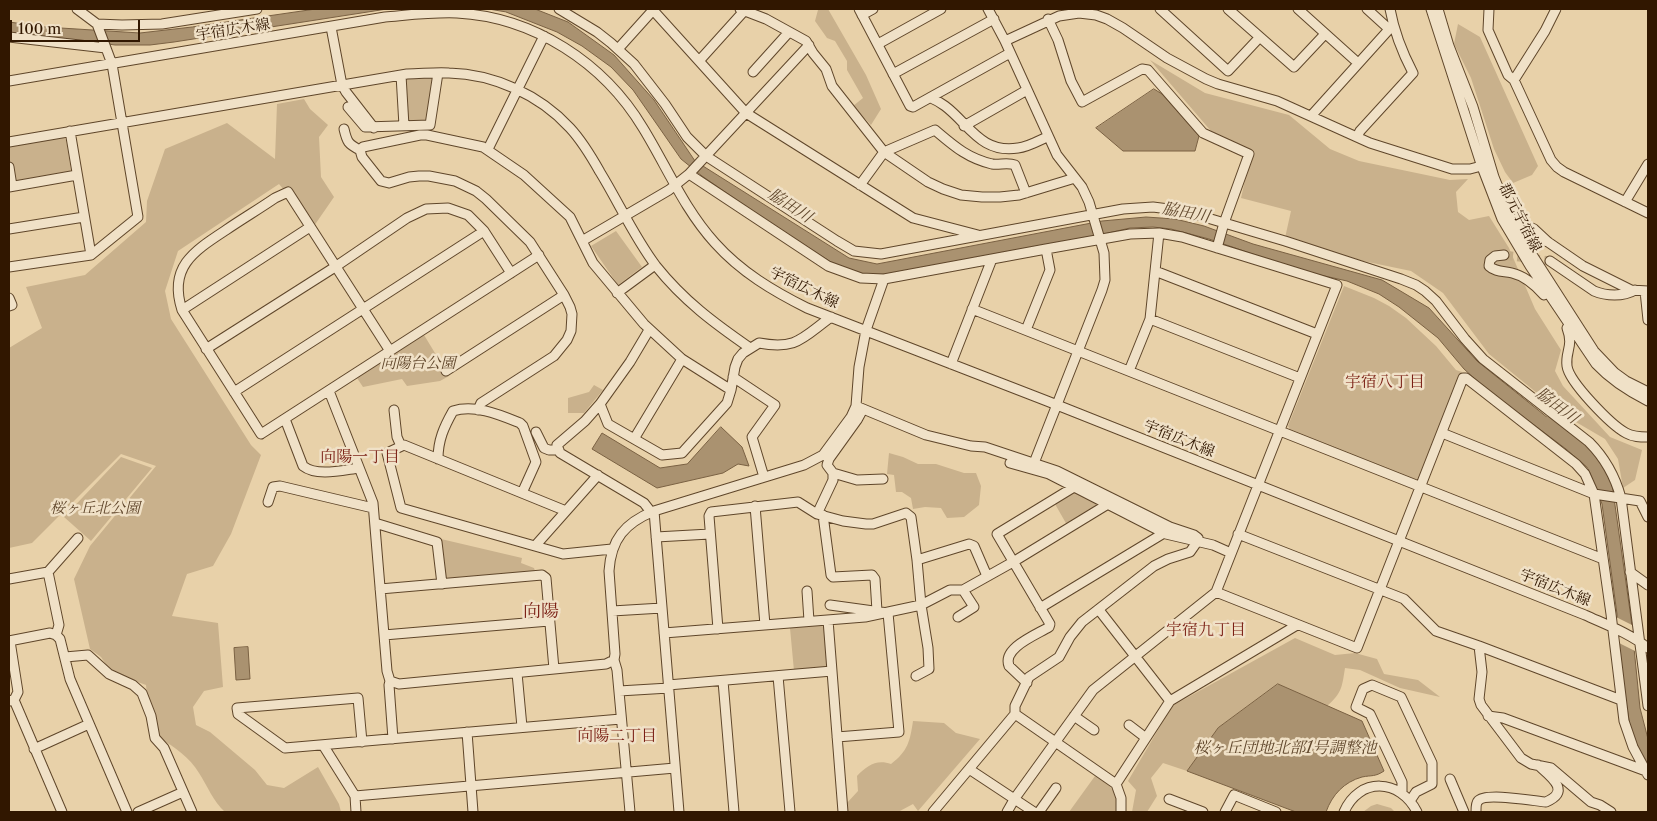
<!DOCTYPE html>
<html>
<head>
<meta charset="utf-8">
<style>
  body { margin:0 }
  #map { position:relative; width:1657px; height:821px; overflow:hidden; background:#e8d1a9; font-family:"Libre Caslon Text",serif }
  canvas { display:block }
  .frame { position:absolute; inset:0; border:10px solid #311700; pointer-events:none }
  .scale { position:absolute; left:10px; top:20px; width:130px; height:22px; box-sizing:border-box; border:2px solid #311700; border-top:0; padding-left:6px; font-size:15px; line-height:18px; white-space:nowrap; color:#311700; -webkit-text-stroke:4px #f0e1c7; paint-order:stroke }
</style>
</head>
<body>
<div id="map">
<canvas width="1657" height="821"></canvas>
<div class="frame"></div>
<div class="scale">100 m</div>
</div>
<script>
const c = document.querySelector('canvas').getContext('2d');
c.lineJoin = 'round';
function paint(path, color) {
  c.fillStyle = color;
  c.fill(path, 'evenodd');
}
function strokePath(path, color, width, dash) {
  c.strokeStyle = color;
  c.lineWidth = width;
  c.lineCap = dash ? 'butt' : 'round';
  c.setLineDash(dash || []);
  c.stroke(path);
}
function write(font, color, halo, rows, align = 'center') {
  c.font = font + ' "Libre Caslon Text","Noto Serif JP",serif';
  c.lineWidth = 5;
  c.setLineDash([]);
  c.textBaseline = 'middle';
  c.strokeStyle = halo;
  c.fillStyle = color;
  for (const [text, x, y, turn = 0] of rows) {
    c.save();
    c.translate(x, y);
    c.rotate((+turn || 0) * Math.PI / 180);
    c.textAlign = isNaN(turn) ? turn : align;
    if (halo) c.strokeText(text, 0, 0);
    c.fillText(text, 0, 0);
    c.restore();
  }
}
paint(new Path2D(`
  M816 9H828L866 75 881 109 871 125 853 106 863 98 847 70V61L835 41 827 38 815 21 818 10Z
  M1458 24 1480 37 1538 166 1532 175 1513 183 1505 172 1494 149 1471 78 1454 44Z
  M1150 60 1205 93 1289 115 1330 149 1359 161 1450 180 1468 179 1456 192 1458 212 1469 220 1489 216 1509 248 1535 309 1561 350 1555 371 1563 386 1610 437 1642 450 1635 480 1623 488 1618 459 1605 439 1564 415 1489 354 1443 293 1411 271 1363 261 1285 238 1291 211 1241 198 1250 158 1217 138Z
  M431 77 434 79 427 119 424 122H409L407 119 405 82 407 79Z
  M304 99 310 109 328 125 319 137 321 177 334 197 314 226 279 184 178 251 165 291 171 319 251 445 261 455 231 534 213 566 187 574 172 616 218 623 223 687 204 691 193 707 196 725 210 732 255 770 267 785 284 788 318 767 339 804 341 812H225C213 801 208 787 199 773 190 758 174 746 159 738L147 695 146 685 111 672 101 657 90 649 74 579 90 546 156 466 121 454 32 543 9 548V348L42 328 26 287 85 275 146 222 147 201 165 149 227 123 275 159 277 104Z
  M63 136 66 140 71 170 68 173 17 183 12 179C11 168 6 154 10 145Z
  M616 231 642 267 618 285 591 246Z
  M1344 286 1374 298 1389 306 1406 318 1436 346 1456 370 1462 372 1420 477 1416 480 1290 430 1288 426Z
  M424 335 449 376 440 381 407 386 402 379 363 387 357 378Z
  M594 385 603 390 584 413H568V398L589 392Z
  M889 453 903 457 918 464H936L964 473H976L981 486 979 505 964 517 947 518 941 508 925 507 913 509 911 498 902 492H896L894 475 887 474Z
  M121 457 152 468 91 541 64 517Z
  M1076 492 1097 503 1099 506 1067 525 1055 504 1072 493Z
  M441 539 522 558 521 563 534 568 535 571 446 578 444 575Z
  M820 625 824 627 827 665 824 668 794 671 790 628Z
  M1295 638 1335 655 1355 653 1377 659 1384 674 1418 680 1440 697 1400 688 1360 670 1345 668C1342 687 1342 693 1327 706L1278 684 1218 728 1187 771 1163 763 1151 778 1157 796 1147 812H1132L1136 790 1128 781 1172 706Z
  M913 721 944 723 956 733 980 739 918 811 913 804 898 812H846V804L858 791 857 776C867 766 876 759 891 764 908 751 910 741 913 721Z
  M1095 776C1113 788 1117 789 1117 812H1069Z
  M1377 804 1391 808 1395 812H1363L1371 806Z`), '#c9b18c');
const water = new Path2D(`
  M316 9H387L174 42 150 45H115L93 42 9 35V22L45 27 140 33 192 27Z
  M489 9H535L568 22 614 55 654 100 695 161 849 258 877 264 1102 221 1146 217 1175 219 1204 226 1253 244 1382 280 1429 308 1477 361 1553 422 1604 469 1612 484 1631 618 1640 708 1648 739V769L1632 739 1618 651 1617 614 1602 504 1588 468 1566 449 1485 388 1464 369 1438 338 1399 307 1379 294 1347 281 1302 271 1209 239 1171 229 1153 227 1130 228 1091 237 895 274 861 275 840 268 760 216 702 176 681 159 633 90 611 67 582 46 557 32 506 12Z
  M1154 89 1162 94 1199 136 1195 151H1123L1096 128Z
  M721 427 742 447 749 466 738 464 723 473 657 488 592 449 602 433 660 468 687 464Z
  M248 647 250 679 236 680 234 648Z
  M1278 684 1362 721 1384 771C1375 777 1372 775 1362 777 1344 782 1332 795 1326 812H1296L1187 771 1218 728Z`);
paint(water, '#aa9270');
strokePath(water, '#7a6143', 1);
paint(new Path2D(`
  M1614 616 1634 626 1637 652 1617 642Z`), '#e8d1a9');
strokePath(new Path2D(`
  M1551 423 1587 452 1598 470`), '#aa9270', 15);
strokePath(new Path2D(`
  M1504 255 1550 261`), '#c3ac87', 9, [9, 4.5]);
const minor = new Path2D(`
  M559 9 597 32 611 43 634 64 665 104 687 137 706 156 837 241 854 251 881 254 1123 209 1153 207 1184 211 1285 241 1401 279 1416 285 1425 291 1436 301 1465 339 1483 359 1589 442C1605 458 1615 476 1621 498L1648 706
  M652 9 746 113 913 218 978 235
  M740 9 766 19 806 41 813 53 826 69 832 86 884 152 928 182 943 189 961 195 982 197H1000L1019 195 1075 178
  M859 9 910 106 913 107 1010 53
  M988 9 1005 41 1057 155 1082 187 1089 202 1104 253 1105 280 1102 290 1034 463
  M1160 9 1228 71 1259 38
  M1228 9 1294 67 1325 34
  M1298 9 1358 63
  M1367 9 1389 29
  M1431 9 1482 167 1502 219 1530 266 1596 364C1611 380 1628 391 1648 401
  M1438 9 1449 46 1473 107 1494 177 1511 219 1522 239 1594 351 1615 373 1626 381 1648 392
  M1489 9 1488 30 1508 75 1514 80 1551 160 1557 167 1564 172 1648 213
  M862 15 873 9
  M1048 19 1058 40 1071 81 1082 102 1142 69 1148 70 1203 133 1249 154 1224 223 1217 248
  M97 24 122 25 162 24 257 9
  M331 27 342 85 346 92 374 128
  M9 37 106 48
  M1005 41 1059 16 1079 13 1096 15 1107 19 1123 28 1167 58 1206 79 1218 84 1277 101 1370 143 1452 169H1470L1489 164
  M878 44 941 9
  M618 49 654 9
  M699 61 745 10
  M753 72 789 32
  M893 74 994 19
  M401 75 404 126
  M1514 80 1545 31 1556 9
  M9 81 385 17C409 15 433 12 457 13 534 17 604 63 643 128 667 167 684 209 715 243 741 272 773 291 807 308L1047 401 1585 615C1607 625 1629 633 1648 648
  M931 98C936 100 941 103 945 106 969 124 981 154 1018 148 1028 147 1038 141 1047 137
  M348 107 365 127 430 125 438 73
  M1311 116 1393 25
  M964 126 1027 90
  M344 129C347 142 348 144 360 150
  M70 131 91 255
  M1357 137 1360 131 1413 73C1402 52 1394 31 1390 9
  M9 142 407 74C421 74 435 72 449 73 494 74 540 95 570 128 582 141 591 156 600 172 619 203 634 237 656 266 684 301 714 323 750 348
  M488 149 544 36
  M9 167 12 186
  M689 174 828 266 861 278 884 279 1046 249 1050 270 1026 330
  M860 185 884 152 935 130C954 146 967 158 992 164 1000 165 1008 162 1015 165L1026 193
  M9 187 77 175
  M1625 202 1648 164
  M1511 219 1534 229 1548 242 1583 266 1631 290 1648 291
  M9 229 84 217
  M582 241 669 190 689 174 809 45
  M1525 244C1532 237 1540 239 1548 242
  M1504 255 1495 256 1490 260 1489 266C1495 272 1504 271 1512 273 1525 276 1535 285 1544 295
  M1550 261 1594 291C1606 296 1623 297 1635 290
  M9 267 91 255 138 217 112 64 97 24 77 9
  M1155 271 1317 334
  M1645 291 1648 320
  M617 293 655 265
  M9 298 12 305 9 306
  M972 309 1603 559
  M182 310 310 227
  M1150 319 1300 378
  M1567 328C1574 347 1565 351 1567 366 1569 382 1611 425 1626 433 1633 437 1640 437 1648 437
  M649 330 630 362 600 404 608 424 662 455 682 453 727 403 731 390 735 367 738 359 743 353 759 343C797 350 802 338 831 317
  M206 349 335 267 407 218 426 209 448 208 468 215 484 231 511 273
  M390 351 288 192 275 198C259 209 242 219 226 230 194 251 168 267 182 310L261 434 539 255
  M951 364 992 259
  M446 371 564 295
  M1129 371 1150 319 1159 233
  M733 377 775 405 752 437 764 477
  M329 391 373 503 387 671 390 681 399 684 606 664 614 660 615 654 609 571C611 539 625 523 654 511L804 465 823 455 851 417 856 406 859 367 866 330 884 279
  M234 392 484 231
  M600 404 585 421 557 445 560 453 644 503 651 512
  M856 406 926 435 971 446 985 447 1057 471 1170 527 1194 535 1198 538 1197 542 1190 552 1168 559 1154 566 1082 622 1070 637 1059 657 1029 677 1015 706V714L933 812
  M394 410 397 437 401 446
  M478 410 481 403 554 356 567 340 571 331 572 314 570 307 564 295 530 242 486 199 476 191 455 181 429 176H419L409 177 389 183 381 181 362 157 360 150 363 147 420 135H427L483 147 524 175 570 217 593 263 644 324 682 359 731 390
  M285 419 303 466C317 477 343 470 359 468
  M536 432 544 448 549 450H559
  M1442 433 1594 494 1640 501 1648 517
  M634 439 682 359
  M438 459C438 440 444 427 453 411 475 404 500 415 520 423L523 426 536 462 522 493
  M1010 463 1049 474 1166 534 1213 545 1231 553
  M833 473 857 480 883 479
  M268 502 273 487 280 486 373 508
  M755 506 765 625
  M566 511 404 445 387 453 401 508 563 554 612 549
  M654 511 679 812
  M817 514 833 480V473L827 465 829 459 857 420 863 409
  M823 515 831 575 833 577 872 575 875 579 877 611
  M375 523 437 542 442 584
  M1238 534 1404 599 1436 631 1479 646 1621 700
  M656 537 710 534
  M535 546 598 475
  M917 560 969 544 974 546 987 576
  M48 572 59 625 56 635
  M1630 572 1648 585
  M9 579 48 572 78 538
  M380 589 542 575 546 578 554 669
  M807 591 809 621
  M1216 592 1357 648 1463 378H1466L1576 464 1585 474 1594 494 1611 614 1624 721 1633 747 1648 775
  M830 605 888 613 899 732 837 737
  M1040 608 1164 533
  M1099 610 1170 701
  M612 611 662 608
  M958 617 974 607 963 590
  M828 620 843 812
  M718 629 709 516 711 512 798 502 817 514 843 521 866 524H873L906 513 911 517 917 560 921 605 928 648 929 669 916 676
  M664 633 865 617 921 605 950 590H963L1013 562 1108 504
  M384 635 549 621
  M9 641 50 633 56 635 60 639 70 679 127 812
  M10 641 18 692 14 700
  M1479 646 1482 672 1479 699 1481 705 1521 758 1531 764 1551 768 1591 802 1600 805 1611 812
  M65 657 88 655 109 674 133 685 142 693 151 716 155 738 164 748 192 812
  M614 660 617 670 630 812
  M517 673 522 727
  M778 676 790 812
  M390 681 389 685 393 739
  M723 681 734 812
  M1027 683 1009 666C1002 648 1036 635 1049 627L1050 624 997 534 1074 487
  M668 685 832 671
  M619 691 669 688
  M9 701 14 700 62 812
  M1015 714 1116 784
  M1074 716 1094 730
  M1488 716 1503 718 1646 771
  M1129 725 1146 738
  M467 732 473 812
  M362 742 358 698 237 708 238 714 285 748 621 719
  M323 745 355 796 356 812
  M34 749 89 724
  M969 769 1034 812
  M1450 779 1464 812
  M1402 793V782L1370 714 1356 707 1363 689 1372 685 1401 697 1432 763V784L1416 792 1410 801
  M355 796 675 768
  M1169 799 1203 812
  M138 812 183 792
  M1007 812 1015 798 1093 690 1216 592 1337 285 1182 237 1159 233 1130 234 1046 249
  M1039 812 1056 788
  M1121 812V798L1116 784 1170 701 1297 625
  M1225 812 1234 795 1276 812
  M1344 812C1359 777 1400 778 1417 812
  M1476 812C1476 809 1476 803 1478 801 1485 792 1534 801 1546 802 1572 791 1550 776 1538 765`);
strokePath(minor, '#5f462a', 11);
strokePath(minor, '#f0e1c7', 9);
write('15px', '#311700', '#f0e1c7', [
  ["宇宿広木線",233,30,-9],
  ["郡元宇宿線",1520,218,63],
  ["宇宿広木線",804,288,26],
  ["宇宿広木線",1179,439,22],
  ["宇宿広木線",1555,588,22]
]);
write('italic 15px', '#5f452a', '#f0e1c7', [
  ["向陽台公園",418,364],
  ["桜ヶ丘北公園",95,509]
]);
write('italic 16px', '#61482d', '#f0e1c7', [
  ["脇田川",790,206,33],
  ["脇田川",1186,213,11],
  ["脇田川",1557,406,37],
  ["桜ヶ丘団地北部1号調整池",1285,748]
]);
write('16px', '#7a1f14', '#f0e1c7', [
  ["宇宿八丁目",1385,382],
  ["向陽一丁目",360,457],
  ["宇宿九丁目",1206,630],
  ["向陽二丁目",617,736]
]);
write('18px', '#7a1f14', '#f0e1c7', [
  ["向陽",541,612]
]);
</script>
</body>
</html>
